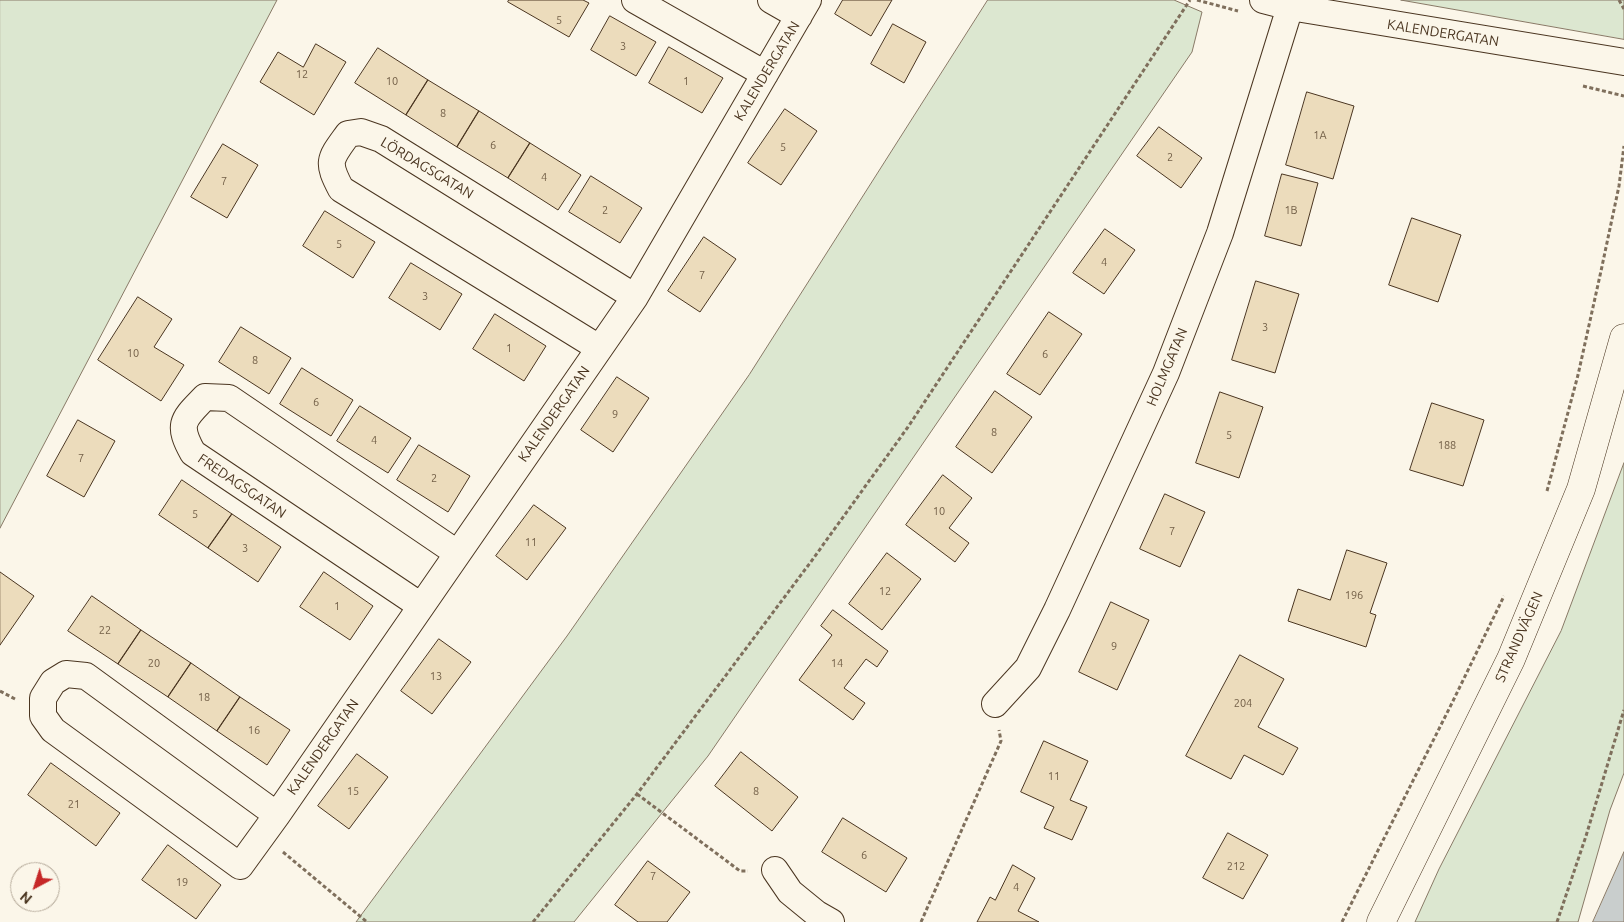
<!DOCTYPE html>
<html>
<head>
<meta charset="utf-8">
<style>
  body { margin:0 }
  #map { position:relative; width:1624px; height:922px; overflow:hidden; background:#fbf6e9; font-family:Ubuntu,sans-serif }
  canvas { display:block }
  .north { position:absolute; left:10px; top:862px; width:50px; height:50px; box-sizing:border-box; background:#fbf6e9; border:1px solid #b4a999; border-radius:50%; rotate:220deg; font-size:14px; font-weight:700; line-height:20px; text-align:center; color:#4a3520 }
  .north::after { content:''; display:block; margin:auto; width:18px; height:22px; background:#c62828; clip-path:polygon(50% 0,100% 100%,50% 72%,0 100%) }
</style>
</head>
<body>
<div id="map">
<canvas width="1624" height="922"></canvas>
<div class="north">N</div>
</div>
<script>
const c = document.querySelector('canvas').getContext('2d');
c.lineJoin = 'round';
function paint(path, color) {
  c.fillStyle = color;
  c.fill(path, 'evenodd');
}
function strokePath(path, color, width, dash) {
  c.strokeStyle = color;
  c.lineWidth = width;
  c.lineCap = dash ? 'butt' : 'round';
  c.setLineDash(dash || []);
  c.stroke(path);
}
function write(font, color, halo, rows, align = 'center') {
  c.font = font + ' Ubuntu,sans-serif';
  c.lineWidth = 4;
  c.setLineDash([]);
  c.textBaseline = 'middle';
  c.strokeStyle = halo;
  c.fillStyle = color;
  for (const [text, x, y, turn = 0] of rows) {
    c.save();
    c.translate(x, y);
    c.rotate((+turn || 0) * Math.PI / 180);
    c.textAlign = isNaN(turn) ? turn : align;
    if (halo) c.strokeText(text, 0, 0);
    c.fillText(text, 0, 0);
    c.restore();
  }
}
const green = new Path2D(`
  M0 0H277L0 528Z
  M988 0H1174L1202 12 1192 52 708 756 574 922H356L567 636 749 375Z
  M1401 0H1624V39Z
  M1624 463V773L1610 810 1578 922H1415L1439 869 1561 631Z`);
paint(green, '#dce7d0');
strokePath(green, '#887966', 1);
const water = new Path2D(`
  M1624 852V922H1593Z`);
paint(water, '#c9cecd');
strokePath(water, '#887966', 1);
const building = new Path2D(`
  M509 0H583L589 3 569 37 508 2Z
  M843 0H892L871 36 835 14Z
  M610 16 656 42 636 76 591 50Z
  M893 24 926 42 904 83 871 64Z
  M316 44 346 62 314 115 260 82 278 52 303 67Z
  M669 47 723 78 702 113 649 83Z
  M378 48 428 80 406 115 355 83Z
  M428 80 479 111 457 147 406 115Z
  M1307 92 1354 106 1333 179 1286 165Z
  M785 109 817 131 781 185 748 163Z
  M479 111 530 143 508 178 457 147Z
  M1159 127 1202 158 1181 188 1137 156Z
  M530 143 581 175 558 210 508 178Z
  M223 144 258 165 227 218 191 197Z
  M1282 174 1318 183 1301 246 1265 236Z
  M591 176 642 208 620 243 569 212Z
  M325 211 375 242 353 278 303 246Z
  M1412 218 1461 235 1438 302 1389 285Z
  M1105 229 1135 250 1104 294 1073 273Z
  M704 237 736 259 700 312 668 291Z
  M411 263 462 294 440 330 389 298Z
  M1256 281 1299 294 1275 373 1232 360Z
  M138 297 172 319 154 347 184 365 161 401 98 360Z
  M1049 312 1082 334 1040 395 1007 374Z
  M495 314 546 346 524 381 473 349Z
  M241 327 291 358 269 394 219 362Z
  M302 368 353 400 331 436 280 404Z
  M617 377 649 398 613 452 581 430Z
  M995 391 1032 417 992 473 956 447Z
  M1220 392 1263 407 1239 478 1196 463Z
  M1432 403 1484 420 1463 486 1410 470Z
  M360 406 411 438 388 473 337 441Z
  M78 420 115 441 84 497 47 476Z
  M419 445 470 476 448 512 397 480Z
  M943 475 972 498 949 528 969 543 955 562 906 525Z
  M182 480 232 514 208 548 159 515Z
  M1165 494 1205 512 1180 567 1140 549Z
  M534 505 566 528 527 580 496 556Z
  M232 514 281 547 258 582 208 548Z
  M1347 550 1387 563 1370 613 1376 615 1366 647 1288 621 1298 589 1330 600Z
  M887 553 921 579 882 630 849 604Z
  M0 572 34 596 0 645Z
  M324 572 373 606 350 640 300 607Z
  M92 596 141 630 118 664 68 631Z
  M1111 602 1149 620 1117 690 1079 672Z
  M833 610 888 651 877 667 866 659 844 688 865 703 853 720 799 680 832 635 821 626Z
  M141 630 191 663 168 697 118 664Z
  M439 639 471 662 432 714 401 691Z
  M1240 655 1284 679 1258 727 1298 748 1283 775 1244 755 1231 779 1186 756Z
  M191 663 240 697 217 731 168 697Z
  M240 697 290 730 267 765 217 731Z
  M1044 741 1088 761 1070 800 1087 807 1072 840 1044 828 1054 807 1021 792Z
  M741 752 798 797 772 831 715 786Z
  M357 754 388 777 349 829 318 806Z
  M51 763 120 813 96 846 28 795Z
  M843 818 907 858 886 892 822 852Z
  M1228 833 1268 855 1243 899 1203 878Z
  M168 845 221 885 196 919 142 880Z
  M648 861 690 892 667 922H638L615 905Z
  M1013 865 1035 878 1018 911 1039 922H977L990 897 995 900Z`);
paint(building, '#ecdcbc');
strokePath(building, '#4a3520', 1);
const minor = new Path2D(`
  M635 0 765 74
  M771 0 799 16
  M1263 0 1290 7 1624 62
  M599 348 341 189C326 161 330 159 348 134L361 132 381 139 635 297
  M421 606 193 453C176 423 184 419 205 397L229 398 457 553
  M995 704 1028 668 1057 610 1166 373 1220 233 1290 7
  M277 815 86 676 66 674 53 682 43 698V716L53 730 240 866 277 815 635 297 808 0
  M775 870 790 892 817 914 831 922`);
const tertiary = new Path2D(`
  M1381 922 1511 659 1581 489 1624 338`);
strokePath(minor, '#4a3520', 28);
strokePath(tertiary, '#4a3520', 29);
strokePath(new Path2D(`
  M1197 0 1238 11
  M1619 0 1624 9
  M1583 86 1624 96
  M1547 491 1578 375 1601 271 1619 186 1624 146
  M0 691 15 699
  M637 794 740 871H748
  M283 852 367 922
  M533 922 637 794 810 563 908 427 1190 0
  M921 922 1001 741 999 730
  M1342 922 1452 703 1504 596
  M1557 922 1586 836 1624 710`), '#7f6f5c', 3, [4, 2.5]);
strokePath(minor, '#fbf6e9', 26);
strokePath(tertiary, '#fbf6e9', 28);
write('11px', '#725f47', null, [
  ["5",559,20],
  ["3",623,46],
  ["12",302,74],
  ["10",392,81],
  ["1",686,81],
  ["8",443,113],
  ["1A",1320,135],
  ["6",493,145],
  ["5",783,147],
  ["2",1170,157],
  ["4",544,177],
  ["7",224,181],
  ["2",605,210],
  ["1B",1291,210],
  ["5",339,244],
  ["4",1104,262],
  ["7",702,275],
  ["3",425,296],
  ["3",1265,327],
  ["1",509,348],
  ["10",133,353],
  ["6",1045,354],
  ["8",255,360],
  ["6",316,402],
  ["9",615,414],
  ["8",994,432],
  ["5",1229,435],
  ["4",374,440],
  ["188",1447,445],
  ["7",81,458],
  ["2",434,478],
  ["10",939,511],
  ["5",195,514],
  ["7",1172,531],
  ["11",531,542],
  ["3",245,548],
  ["12",885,591],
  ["196",1354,595],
  ["1",337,606],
  ["22",105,630],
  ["9",1114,646],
  ["20",154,663],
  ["14",837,663],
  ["13",436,676],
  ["18",204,697],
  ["204",1243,703],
  ["16",254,730],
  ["11",1054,776],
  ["15",353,791],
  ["8",756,791],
  ["21",74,804],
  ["6",864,855],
  ["212",1236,866],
  ["7",653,876],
  ["19",182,882],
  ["4",1016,887]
]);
write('14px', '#4a3520', '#fbf6e9', [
  ["KALENDERGATAN",1443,33,9],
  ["KALENDERGATAN",767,71,-59],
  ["LÖRDAGSGATAN",427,168,31],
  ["HOLMGATAN",1167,367,-67],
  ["KALENDERGATAN",554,414,-55],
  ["FREDAGSGATAN",242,486,34],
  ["STRANDVÄGEN",1519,637,-66],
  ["KALENDERGATAN",323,747,-55]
]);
</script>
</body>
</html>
